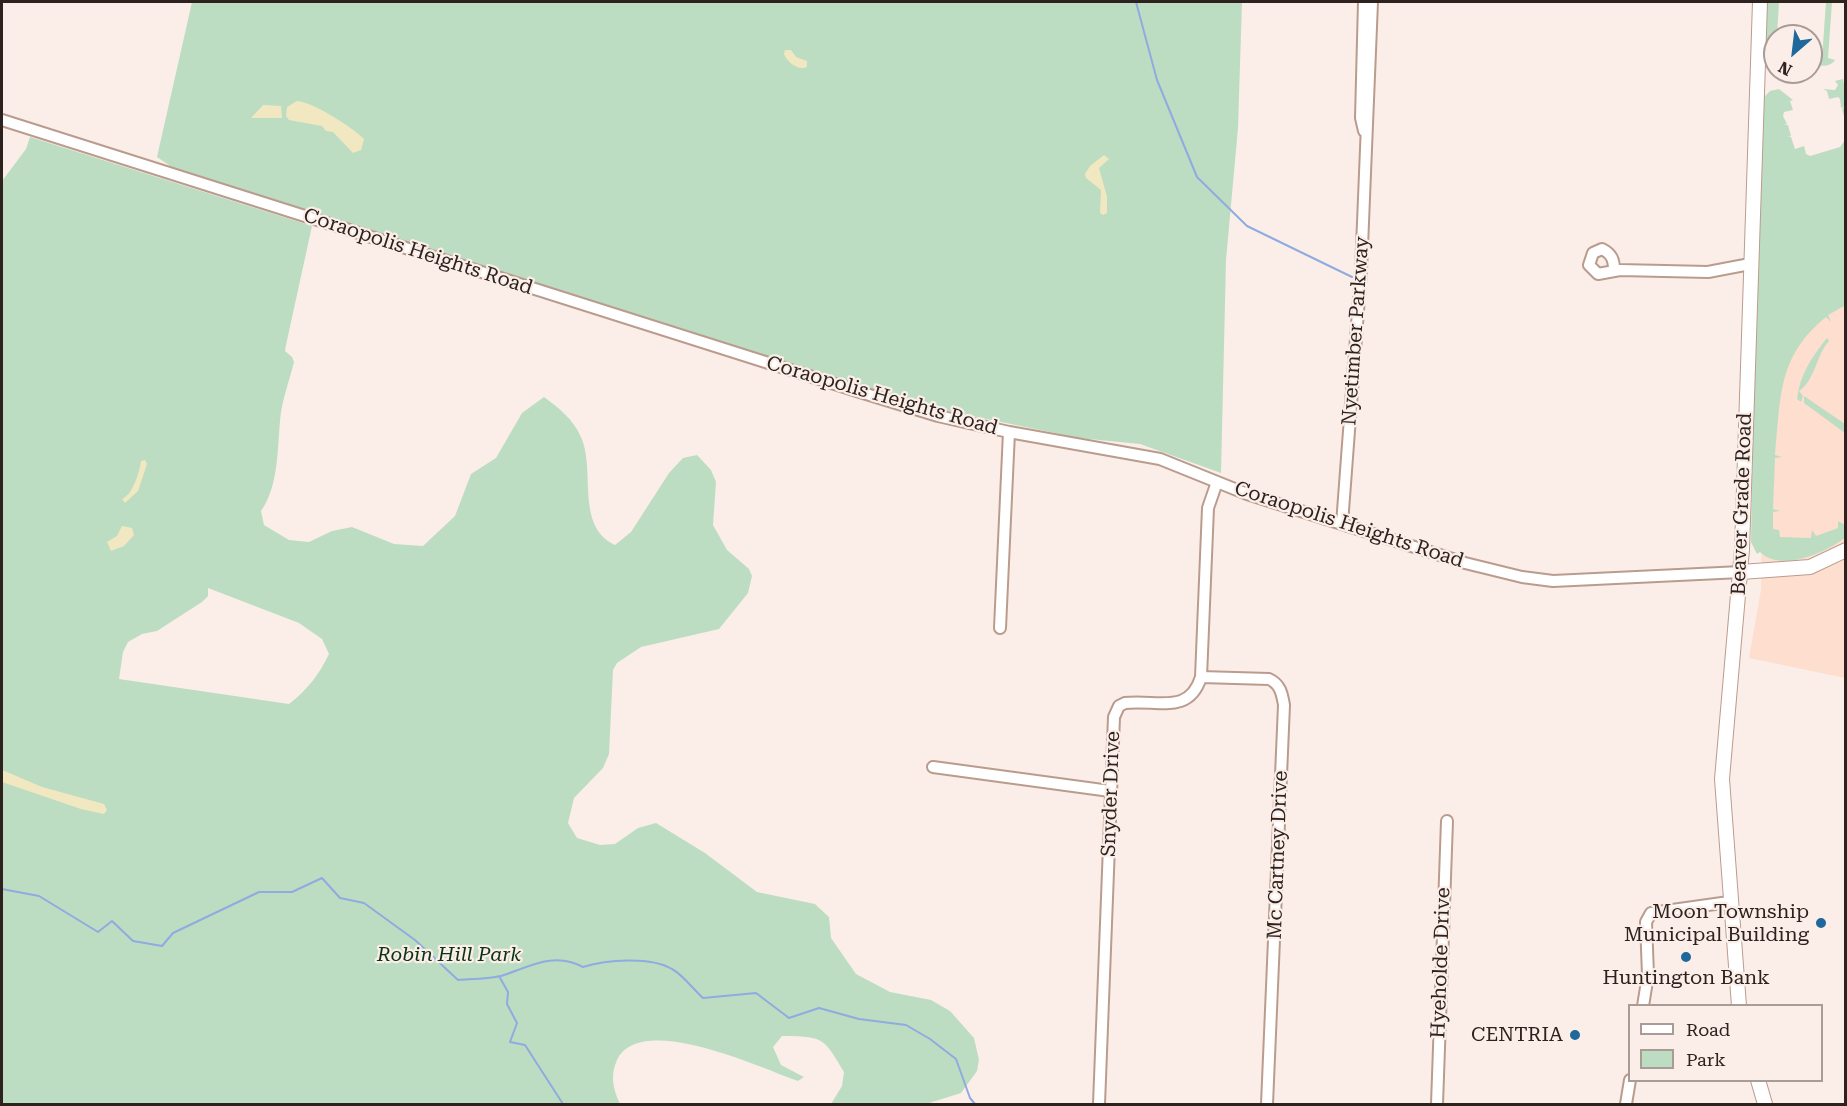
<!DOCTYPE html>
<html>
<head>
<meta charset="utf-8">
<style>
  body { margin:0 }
  #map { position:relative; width:1847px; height:1106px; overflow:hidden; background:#fbeee8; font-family:"Roboto Serif",serif }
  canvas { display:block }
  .frame { position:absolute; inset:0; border:3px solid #2d221d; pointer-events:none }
  .legend { position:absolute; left:1628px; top:1004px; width:195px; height:78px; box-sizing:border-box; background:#fbeee8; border:2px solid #a99c97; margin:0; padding:8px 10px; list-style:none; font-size:18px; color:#2d221d }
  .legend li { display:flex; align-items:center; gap:12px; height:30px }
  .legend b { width:30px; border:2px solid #a99c97 }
  .north { position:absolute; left:1763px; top:24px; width:60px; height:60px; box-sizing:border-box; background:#fbeee8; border:2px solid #a99c97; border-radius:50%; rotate:208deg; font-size:16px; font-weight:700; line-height:24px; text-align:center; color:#2d221d }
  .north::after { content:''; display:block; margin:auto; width:21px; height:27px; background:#1e689b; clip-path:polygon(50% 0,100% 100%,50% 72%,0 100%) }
</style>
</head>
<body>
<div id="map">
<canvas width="1847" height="1106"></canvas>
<div class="frame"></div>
<ul class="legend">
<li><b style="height:8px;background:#fff"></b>Road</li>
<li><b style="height:16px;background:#bdddc2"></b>Park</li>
</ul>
<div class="north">N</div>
</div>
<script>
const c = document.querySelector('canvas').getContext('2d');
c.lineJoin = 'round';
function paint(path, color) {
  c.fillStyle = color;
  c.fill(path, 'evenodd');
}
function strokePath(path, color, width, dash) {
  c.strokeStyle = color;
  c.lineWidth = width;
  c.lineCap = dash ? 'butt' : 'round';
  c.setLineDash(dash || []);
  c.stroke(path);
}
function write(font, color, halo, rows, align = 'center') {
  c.font = font + ' "Roboto Serif",serif';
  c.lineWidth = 4.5;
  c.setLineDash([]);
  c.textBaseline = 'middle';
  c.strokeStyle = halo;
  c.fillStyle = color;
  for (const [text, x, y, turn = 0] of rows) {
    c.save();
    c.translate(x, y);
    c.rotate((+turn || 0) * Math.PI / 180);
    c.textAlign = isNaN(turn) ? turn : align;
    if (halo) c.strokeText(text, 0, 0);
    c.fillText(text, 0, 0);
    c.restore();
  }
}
paint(new Path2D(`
  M1845 297V678L1749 658 1761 590 1764 357Z`), '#fddecf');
paint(new Path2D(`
  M192 2H1242L1238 128 1226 260 1221 473 1140 444 1079 438 928 407 176 170 157 157Z
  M1766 2H1779L1775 70 1764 65Z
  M1826 2H1832L1828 58 1835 60C1832 65 1824 67 1818 65L1816 60 1822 58Z
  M1843 79 1845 89 1846 119 1845 120 1842 109 1845 107 1841 108 1840 99 1838 97 1829 99 1827 91 1823 89 1835 90 1838 85 1835 81Z
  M1779 89 1793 100 1790 101 1793 110 1784 112 1783 116 1787 124 1784 125H1788L1791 136 1788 137H1791L1795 149 1804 146 1806 154 1810 156 1840 147 1845 140 1846 305 1828 315 1831 322 1826 317C1777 357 1781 397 1775 455L1782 457 1775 458 1773 509 1780 511 1773 512V529L1779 530 1780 537 1811 538 1812 530 1816 536 1838 528V521L1845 525 1846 537C1827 552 1781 573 1760 552L1757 554 1751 542 1754 366 1763 98 1770 91Z
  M30 137 312 226 286 345 285 351 292 357 294 362C290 378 284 395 281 412 277 443 280 485 261 511L264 525 289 540 309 542 332 531 352 527 394 544 423 546 455 516 471 474 496 458 522 413 544 397C559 408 573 419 581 437 596 471 575 526 615 545L631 532 669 473 683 458 697 455 711 470 716 482 713 525 727 550 749 569 752 576 748 593 719 629 641 647 617 663 613 670 609 754 603 768 574 798 568 823 577 838 600 845 615 844 638 828 656 823 705 853 757 892 815 904 829 917 831 938 856 974 890 992 931 1000 950 1011 974 1038 979 1060 977 1071 961 1093 926 1104H831L842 1086 844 1072C823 1036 823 1037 782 1036L773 1047 781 1065 804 1077 798 1081C761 1068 640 1011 617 1060 610 1076 613 1089 620 1104H2V181L26 149ZM208 588 299 623 322 639 329 654C319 675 307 690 289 704L119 679 123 652 128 642 142 634 157 631 202 602 208 596Z
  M1827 338 1829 341C1816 355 1815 381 1799 391L1803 396 1801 402 1797 399C1800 374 1812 357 1827 338Z
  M1804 396 1845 424V433L1804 403Z`), '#bdddc2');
paint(new Path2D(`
  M785 50H791L796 57 807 61V67C798 71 787 62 784 54Z
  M297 101C313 102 352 127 364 139L361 150 353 153 333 132 326 131 322 126 289 120 286 116 287 107Z
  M263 105 281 106 282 118H251Z
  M1104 155 1109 159 1099 168 1107 197V213L1103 215 1100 213 1101 190 1086 178 1085 174 1090 166Z
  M145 460 147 464 138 491 125 503 122 499C133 495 140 470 141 461Z
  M122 526 132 528 134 535 124 546 111 551 107 542 117 536Z
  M2 770 42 787 104 804 107 810 104 814 81 809 2 782Z`), '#f1e8c2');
strokePath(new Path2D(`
  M1136 2 1157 80 1197 177 1247 226 1352 277
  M2 889 39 896 98 932 112 921 133 941 162 946 173 933 259 892H292L322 878 340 898 364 903 415 940 458 980C472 979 487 979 501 976 529 967 554 951 583 967 606 960 650 956 672 969 683 975 694 990 703 998L756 993 789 1018 819 1008 859 1019 906 1025 930 1039 956 1059 970 1098 975 1104
  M499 976 508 992 507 1004 517 1023 510 1042 525 1045 563 1104`), '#8fabe0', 2);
const minor = new Path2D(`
  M2 120 863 393 938 416 1009 432 1160 459 1247 494 1465 563 1522 577 1553 581 1741 572
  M1364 131 1361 118 1364 2
  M1614 270C1614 260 1612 254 1602 249L1593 253 1589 265 1598 274 1620 270 1708 272 1750 264
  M1342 524 1361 271 1372 2
  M1000 628 1009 432
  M1201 677 1269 679C1280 684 1282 693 1284 705L1267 1104
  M933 767 1110 791
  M1643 1006 1648 975 1646 922 1651 913 1729 902
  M1099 1104 1114 717 1119 706 1125 703C1156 699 1189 716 1201 677L1208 508 1217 482
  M1437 1104 1447 821
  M1626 1104 1630 1080`);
const major = new Path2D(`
  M1741 572 1810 567 1846 550
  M1739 1006 1722 779 1742 549 1760 2
  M1758 1080 1765 1104`);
strokePath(minor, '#ba9c8e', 14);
strokePath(major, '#ba9c8e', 16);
strokePath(minor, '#fff', 10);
strokePath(major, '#fff', 14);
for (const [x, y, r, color] of [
  [1821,923,6,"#1e689b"],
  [1686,957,6,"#1e689b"],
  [1575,1035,6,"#1e689b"]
]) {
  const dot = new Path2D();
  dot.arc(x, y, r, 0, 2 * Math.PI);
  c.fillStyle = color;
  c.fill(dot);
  strokePath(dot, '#fbeee8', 2);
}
write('20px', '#2d221d', '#fbeee8', [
  ["Coraopolis Heights Road",418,252,18],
  ["Nyetimber Parkway",1356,331,-86],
  ["Coraopolis Heights Road",882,396,16],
  ["Beaver Grade Road",1742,504,-88],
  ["Coraopolis Heights Road",1349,525,18],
  ["Snyder Drive",1111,794,-88],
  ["Mc Cartney Drive",1278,855,-88],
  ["Hyeholde Drive",1441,963,-88]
]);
write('20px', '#2d221d', '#fbeee8', [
  ["Moon Township",1809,912],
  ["Municipal Building",1809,935],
  ["Huntington Bank",1686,978,"center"],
  ["CENTRIA",1563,1035]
], 'right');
write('italic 20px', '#0b3316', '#fbeee8', [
  ["Robin Hill Park",449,955]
]);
</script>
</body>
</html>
